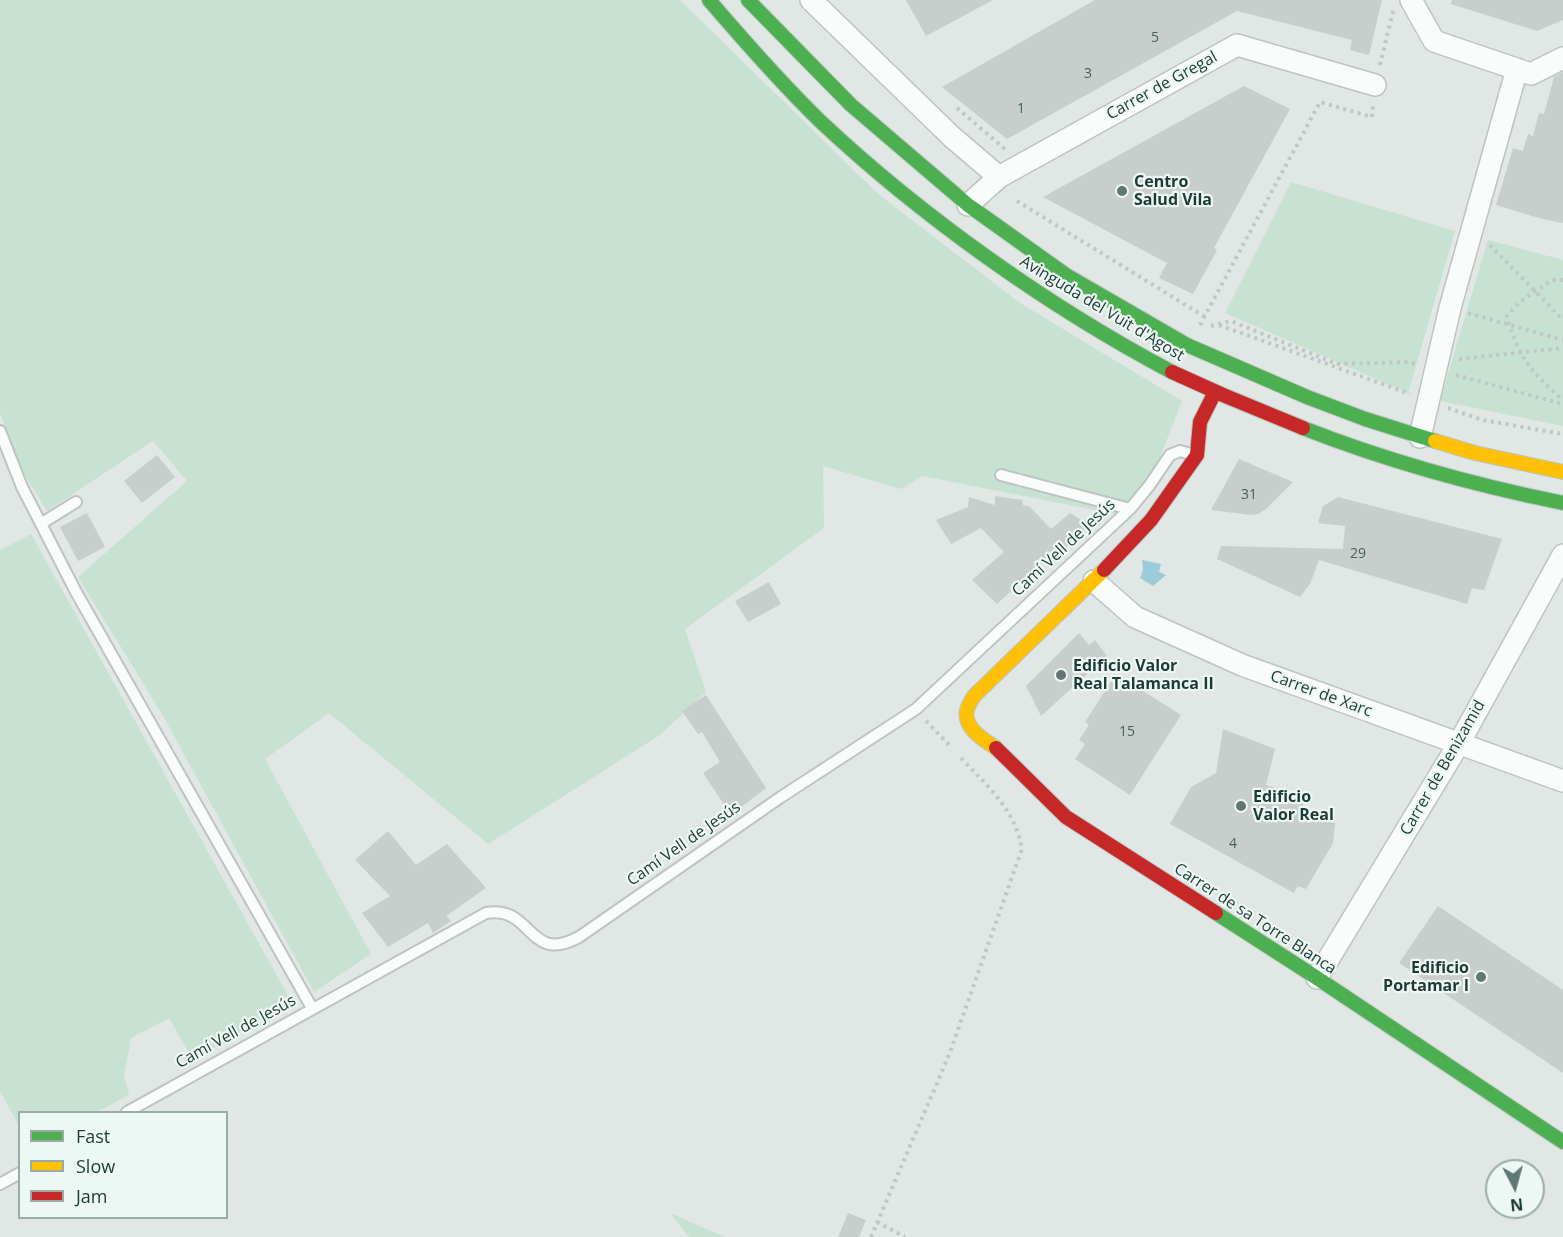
<!DOCTYPE html>
<html>
<head>
<meta charset="utf-8">
<style>
  body { margin:0 }
  #map { position:relative; width:1563px; height:1237px; overflow:hidden; background:#e0e7e5; font-family:"Open Sans",sans-serif }
  canvas { display:block }
  .legend { position:absolute; left:18px; top:1111px; width:210px; height:108px; box-sizing:border-box; background:#edf7f3; border:2px solid #9aaca7; margin:0; padding:8px 10px; list-style:none; font-size:18px; color:#1d3b36 }
  .legend li { display:flex; align-items:center; gap:12px; height:30px }
  .legend b { width:30px; border:2px solid #9aaca7 }
  .north { position:absolute; left:1485px; top:1159px; width:60px; height:60px; box-sizing:border-box; background:#edf7f3; border:2px solid #9aaca7; border-radius:50%; rotate:174deg; font-size:16px; font-weight:700; line-height:24px; text-align:center; color:#1d3b36 }
  .north::after { content:''; display:block; margin:auto; width:21px; height:27px; background:#617773; clip-path:polygon(50% 0,100% 100%,50% 72%,0 100%) }
</style>
</head>
<body>
<div id="map">
<canvas width="1563" height="1237"></canvas>
<ul class="legend">
<li><b style="height:8px;background:#4caf50"></b>Fast</li>
<li><b style="height:8px;background:#ffc107"></b>Slow</li>
<li><b style="height:8px;background:#c62828"></b>Jam</li>
</ul>
<div class="north">N</div>
</div>
<script>
const c = document.querySelector('canvas').getContext('2d');
c.lineJoin = 'round';
function paint(path, color) {
  c.fillStyle = color;
  c.fill(path, 'evenodd');
}
function strokePath(path, color, width, dash) {
  c.strokeStyle = color;
  c.lineWidth = width;
  c.lineCap = dash ? 'butt' : 'round';
  c.setLineDash(dash || []);
  c.stroke(path);
}
function write(font, color, halo, rows, align = 'center') {
  c.font = font + ' "Open Sans",sans-serif';
  c.lineWidth = 4.5;
  c.setLineDash([]);
  c.textBaseline = 'middle';
  c.strokeStyle = halo;
  c.fillStyle = color;
  for (const [text, x, y, turn = 0] of rows) {
    c.save();
    c.translate(x, y);
    c.rotate((+turn || 0) * Math.PI / 180);
    c.textAlign = isNaN(turn) ? turn : align;
    if (halo) c.strokeText(text, 0, 0);
    c.fillText(text, 0, 0);
    c.restore();
  }
}
paint(new Path2D(`
  M0 0H680L878 194 1020 303 1182 401 1153 475 1115 514 922 476 901 489 823 466 824 528 685 629 706 692 660 735 488 844 329 713 265 759 371 954 314 992 162 714 78 577 187 481 153 441 47 511 23 472 0 413Z
  M1291 182 1455 231 1408 393 1225 313Z
  M1488 240 1563 260V426L1440 401Z
  M31 534 291 1001 193 1060 169 1018 131 1038 124 1077 129 1095 97 1112H20L19 1126 0 1091V550Z
  M670 1213 725 1237H689Z`), '#c7e2d2');
paint(new Path2D(`
  M1142 560 1161 564 1159 572 1166 575 1153 586 1140 578 1143 570Z`), '#9ccbda');
paint(new Path2D(`
  M906 0H993L926 36Z
  M1095 0H1382L1369 55 1350 50 1352 40 1237 11 1007 139 942 87Z
  M1452 0H1563V20L1537 31 1451 4Z
  M1563 72V223L1542 219 1496 205 1513 148 1523 151 1528 134 1533 136 1539 113 1544 114 1554 77Z
  M1244 86 1290 109 1214 248 1217 250 1193 294 1159 278 1167 263 1043 197Z
  M157 455 175 477 142 503 124 481Z
  M1239 459 1293 482 1266 509 1258 514 1251 515 1211 510Z
  M995 496 1022 500 1023 505 1029 506 1051 529 1070 513 1089 525 1053 560 1049 556 997 604 972 580 1004 552 981 528 951 544 936 520 968 507 969 497 995 505Z
  M1338 497 1502 539 1484 590 1472 588 1467 604 1319 560 1310 584 1300 597 1217 559 1221 546 1343 549 1345 526 1318 523 1323 506Z
  M87 513 105 547 78 561 60 527Z
  M769 582 781 604 748 622 735 601Z
  M1079 633 1089 645 1095 640 1107 656 1041 716 1026 686Z
  M1116 674 1181 715 1130 795 1075 759 1085 744 1079 740 1089 725 1085 722Z
  M706 695 766 788 731 815 703 773 720 762 702 732 698 734 682 711Z
  M1223 729 1275 749 1266 785 1304 797 1302 815 1335 823 1333 843 1306 889 1298 886 1294 893 1170 824 1191 787 1216 773Z
  M388 831 416 865 447 844 486 888 446 916 451 921 433 933 428 923 388 947 362 913 390 896 355 860Z
  M1438 906 1563 990V1073L1399 963Z
  M848 1213 866 1220 859 1237H838Z`), '#c7cecc');
const lane = new Path2D(`
  M0 431 22 487 76 592 312 1008
  M1001 475 1130 509
  M42 523 76 502
  M127 1112 486 913C534 905 527 965 579 937L781 797 916 709 1130 509 1149 486 1170 455 1180 451 1195 455
  M0 1184 20 1173`);
const street = new Path2D(`
  M811 0 952 137 999 177
  M1411 0 1434 41 1531 74 1563 58
  M968 205 999 177 1237 45 1375 85
  M1420 437 1450 308 1517 69
  M1094 581 1135 617 1242 665 1563 781
  M1317 978 1458 745 1563 555`);
const fast = new Path2D(`
  M709 0C745 42 781 83 820 121 921 216 1049 307 1172 372
  M748 0 851 105 968 205 1066 275 1187 345 1307 397 1365 419 1435 441
  M1303 428C1387 461 1474 485 1563 503
  M1216 913 1317 978 1563 1142`);
const slow = new Path2D(`
  M1435 441 1475 453 1563 472
  M996 748C984 740 963 728 967 710 968 705 972 700 974 696L1104 570`);
const jam = new Path2D(`
  M1172 372 1223 395 1303 428
  M1104 570 1151 520 1197 455 1200 422 1215 392
  M996 748 1066 817 1216 913`);
strokePath(lane, '#bdc4c2', 14);
strokePath(street, '#bdc4c2', 24);
strokePath(fast, '#bcc5c2', 16);
strokePath(slow, '#bcc5c2', 16);
strokePath(jam, '#bcc5c2', 16);
strokePath(new Path2D(`
  M1380 65 1393 11
  M957 108 1006 150
  M1017 201 1205 317
  M1490 245 1563 320
  M1563 280H1552L1520 302 1507 316C1518 357 1531 372 1563 400
  M1468 313 1563 340
  M1200 325 1320 102 1372 117 1373 104
  M1219 325 1410 394
  M1211 326 1231 321 1337 364 1409 362 1416 364
  M1459 359 1563 348
  M1456 375 1563 404
  M1448 408 1482 420 1563 434
  M926 721 952 748
  M877 1222 905 1237
  M871 1237 949 1055 1022 849C1015 809 988 787 961 758`), '#bec8c6', 4, [3, 4.5]);
strokePath(lane, '#fafbfb', 10);
strokePath(street, '#fafbfb', 21);
strokePath(fast, '#4caf50', 14);
strokePath(slow, '#ffc107', 14);
strokePath(jam, '#c62828', 14);
for (const [x, y, r, color] of [
  [1122,191,6,"#617773"],
  [1061,675,6,"#617773"],
  [1241,806,6,"#617773"],
  [1481,977,6,"#617773"]
]) {
  const dot = new Path2D();
  dot.arc(x, y, r, 0, 2 * Math.PI);
  c.fillStyle = color;
  c.fill(dot);
  strokePath(dot, '#edf7f3', 2);
}
write('14px', '#48605c', null, [
  ["5",1155,38],
  ["3",1088,74],
  ["1",1021,109],
  ["31",1249,495],
  ["29",1358,554],
  ["15",1127,732],
  ["4",1233,844]
]);
write('16px', '#1d3b36', '#edf7f3', [
  ["Carrer de Gregal",1162,86,-29],
  ["Avinguda del Vuit d'Agost",1102,309,31],
  ["Camí Vell de Jesús",1064,548,-43],
  ["Carrer de Xarc",1321,694,20],
  ["Carrer de Benizamid",1443,768,-60],
  ["Camí Vell de Jesús",684,844,-35],
  ["Carrer de sa Torre Blanca",1255,919,33],
  ["Camí Vell de Jesús",236,1032,-29]
]);
write('bold 16px', '#1d3b36', '#edf7f3', [
  ["Centro",1134,182],
  ["Salud Vila",1134,200],
  ["Edificio Valor",1073,666],
  ["Real Talamanca II",1073,684],
  ["Edificio",1253,797],
  ["Valor Real",1253,815],
  ["Edificio",1469,968,"right"],
  ["Portamar I",1469,986,"right"]
], 'left');
</script>
</body>
</html>
